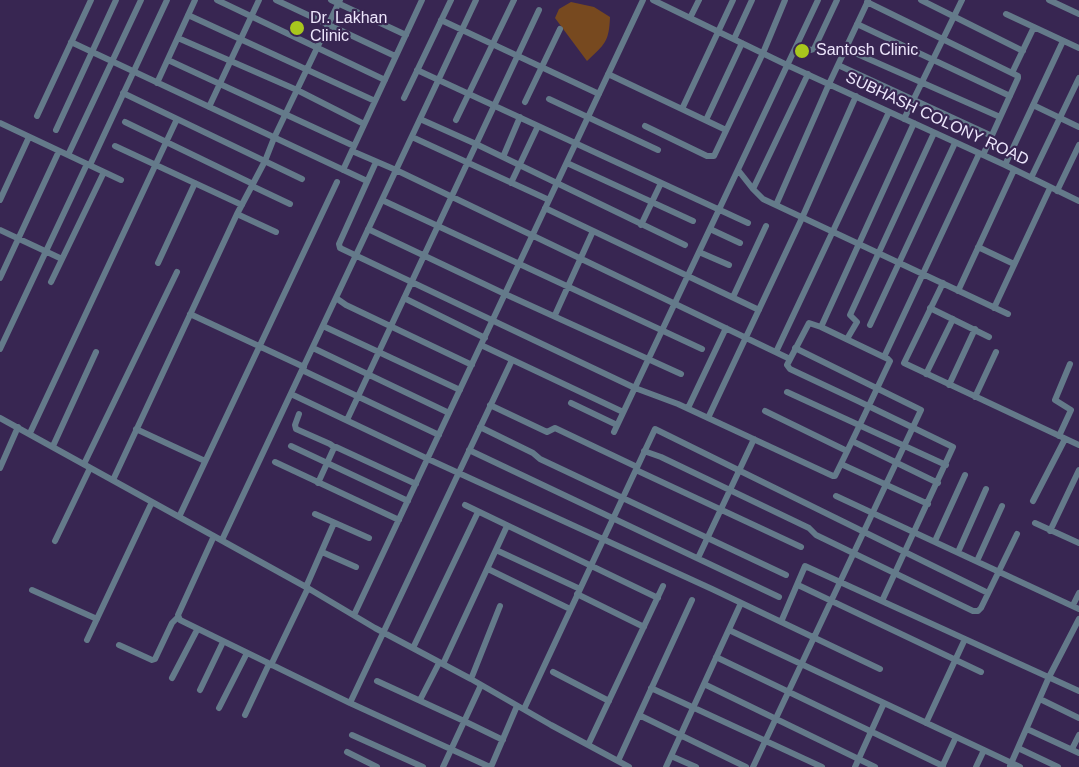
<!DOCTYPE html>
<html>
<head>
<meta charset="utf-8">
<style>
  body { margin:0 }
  canvas { display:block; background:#382652 }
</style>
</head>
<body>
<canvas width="1079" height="767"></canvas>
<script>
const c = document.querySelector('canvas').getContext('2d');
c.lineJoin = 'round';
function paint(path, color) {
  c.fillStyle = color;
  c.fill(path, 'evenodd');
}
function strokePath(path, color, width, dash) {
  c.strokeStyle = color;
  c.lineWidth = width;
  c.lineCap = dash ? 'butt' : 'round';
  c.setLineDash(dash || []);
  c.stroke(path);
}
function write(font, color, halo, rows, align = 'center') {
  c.font = font + ' Arial,sans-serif';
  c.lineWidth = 4.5;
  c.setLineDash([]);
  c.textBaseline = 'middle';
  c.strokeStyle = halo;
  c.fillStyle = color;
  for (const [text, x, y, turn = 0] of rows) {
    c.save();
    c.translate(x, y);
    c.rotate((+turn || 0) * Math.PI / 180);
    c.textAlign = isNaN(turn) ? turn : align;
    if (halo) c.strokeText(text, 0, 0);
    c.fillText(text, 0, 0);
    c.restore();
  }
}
paint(new Path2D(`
  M571 2 594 7 610 17C609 42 605 44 587 61L555 18 559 9Z`), '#77491f');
strokePath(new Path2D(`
  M217 0 385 80
  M276 0 395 56
  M331 0 406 35
  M653 0 787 65 1005 165 1079 201
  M921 0 1023 51
  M1049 0 1079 14
  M867 2 1018 76V78L983 155
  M1006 14 1079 48
  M188 15 375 101
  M690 18 699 0
  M441 20 599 94
  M857 24 1010 96
  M178 38 297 90 364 124
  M734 39 752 0
  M71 42 367 181
  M797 45 811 50 814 49 837 0
  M846 49 1000 117
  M168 60 354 146
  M838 65 992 136
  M417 70 748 223
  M1012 73 1034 27
  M608 74 726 130
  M157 83 195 0
  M123 93 302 179
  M404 98 451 0
  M549 99 658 150
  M525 102 560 29
  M1033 105 1079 127
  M209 107 259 0
  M682 109 733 0
  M37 116 91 0
  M420 119 476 144 685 245
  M904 119 962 0
  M456 120 514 0
  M706 120 742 43
  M125 122 253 184
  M0 123 121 180
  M645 126 707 156H714L763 53 785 0
  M56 130 116 0
  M412 137 549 200
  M115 146 242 205
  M352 151 396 170 790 359
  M68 155 141 0
  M503 157 520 117
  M376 162 339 244 340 248 559 352 635 388 678 404 833 476H835C854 438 872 399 890 361L888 359 821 327 809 323 787 365 790 369 858 401 953 447 882 601
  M567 163 693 221
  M90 165 167 0
  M1005 165 1063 41
  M343 170 422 0
  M738 170 753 189 763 199 1008 314
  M1031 178 1079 78
  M511 183 538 126
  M252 186 290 204
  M753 189 808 74
  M1057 191 1079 145
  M0 200 29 137
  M382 200 702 349
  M776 205 829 84 868 1
  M545 208 759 310
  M237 214 276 232
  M641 225 661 183
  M368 229 505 294 681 374
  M710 229 740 243
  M0 230 62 259
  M978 247 1014 264
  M699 252 729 265
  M158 263 195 183
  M0 278 59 151
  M51 282 104 172
  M943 283 904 363 1079 445
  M958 291 1014 170
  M733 297 766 226
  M336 298 346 305 472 365
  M404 298 485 338
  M930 308 989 337
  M994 308 1050 188
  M190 314 304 367
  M555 315 593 231
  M870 325 955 143
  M323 326 460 390
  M821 327 914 123
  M847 339 857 322 850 315 934 133
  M481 345 623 412
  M313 348 449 413
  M0 349 87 164
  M776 352 889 112
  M884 357 979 154
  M302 370 439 435
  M926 374 953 319
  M949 385 975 329
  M787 392 946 465
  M291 394 428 459 712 589 880 669
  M975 397 996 352
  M571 403 617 425
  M490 405 547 432 555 428 637 467
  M688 408 726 328
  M765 411 847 451
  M299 414 295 425 296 429 330 444 334 447
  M0 418 306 587 375 628 471 679 551 725 629 767
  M708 418 802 218 856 96
  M347 420 539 10
  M480 427 533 453 540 459 786 575
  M136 429 205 461
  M614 432 818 0
  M30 433 177 119
  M1059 436 1071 410 1055 400 1070 364
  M852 441 938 483
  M53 446 96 352
  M291 446 408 501
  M469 450 779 597
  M644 451 661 457 809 528 816 535 973 611H978L981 608 1017 534
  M275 462 399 520
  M84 464 177 272
  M841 464 928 504
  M0 468 18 427
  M636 470 801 547
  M113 480 237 214 265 161 274 138 340 0
  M318 483 333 450 336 447 416 484
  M836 496 1079 609
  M1033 501 1065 439
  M465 505 658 598
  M315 514 369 538
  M179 517 337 182
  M1035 523 1079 543
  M1050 531 1079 470
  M214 536 178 615 180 620 350 703 490 767
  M222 540 476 0
  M55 541 90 468
  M935 541 965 475
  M496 550 580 589
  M322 552 356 567
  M958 552 986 489
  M698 558 754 439
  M977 561 1002 506
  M488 569 570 609
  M798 585 981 672
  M306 587 334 523
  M32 590 97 619
  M577 594 644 627
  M1073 605 1079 593
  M354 615 643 0
  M781 622 805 566 1079 691
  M729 630 1020 767
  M87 640 152 502
  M119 645 152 660 155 659 172 623 178 617
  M413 648 478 512
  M716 657 943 766
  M443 664 507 526
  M271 665 308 588
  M553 672 609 701
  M172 678 197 630
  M471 679 500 606
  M377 681 464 721 503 740
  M704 684 875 767
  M651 688 822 767
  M200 690 223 642
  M1040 699 1079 718
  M420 700 439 663
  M350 703 512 360
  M219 708 247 653
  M524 709 655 429 988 593
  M245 715 269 664
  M639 715 746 767
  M926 723 965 639
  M1027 729 1079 753
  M352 735 423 767
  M588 745 663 586
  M1018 748 1058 767
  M1072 749 1079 735
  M347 752 377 767
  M671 756 696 767
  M618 761 692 600
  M1010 766 1049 677 1079 619
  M443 767 481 685
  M491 767 517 706
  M666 767 741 603
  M753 767 921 410 795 348
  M855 767 884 703
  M942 767 956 737
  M976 767 984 750`), '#647a8a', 6);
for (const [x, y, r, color] of [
  [297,28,8,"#a8c71d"],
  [802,51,8,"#a8c71d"]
]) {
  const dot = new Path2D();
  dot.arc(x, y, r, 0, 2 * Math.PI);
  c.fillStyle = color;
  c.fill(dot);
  strokePath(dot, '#382652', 2);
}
write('16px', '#ede6fc', '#382652', [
  ["Dr. Lakhan",310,19],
  ["Clinic",310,37],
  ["Santosh Clinic",816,51]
], 'left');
write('16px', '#ede6fc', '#382652', [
  ["SUBHASH COLONY ROAD",937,119,25]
]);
</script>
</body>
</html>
